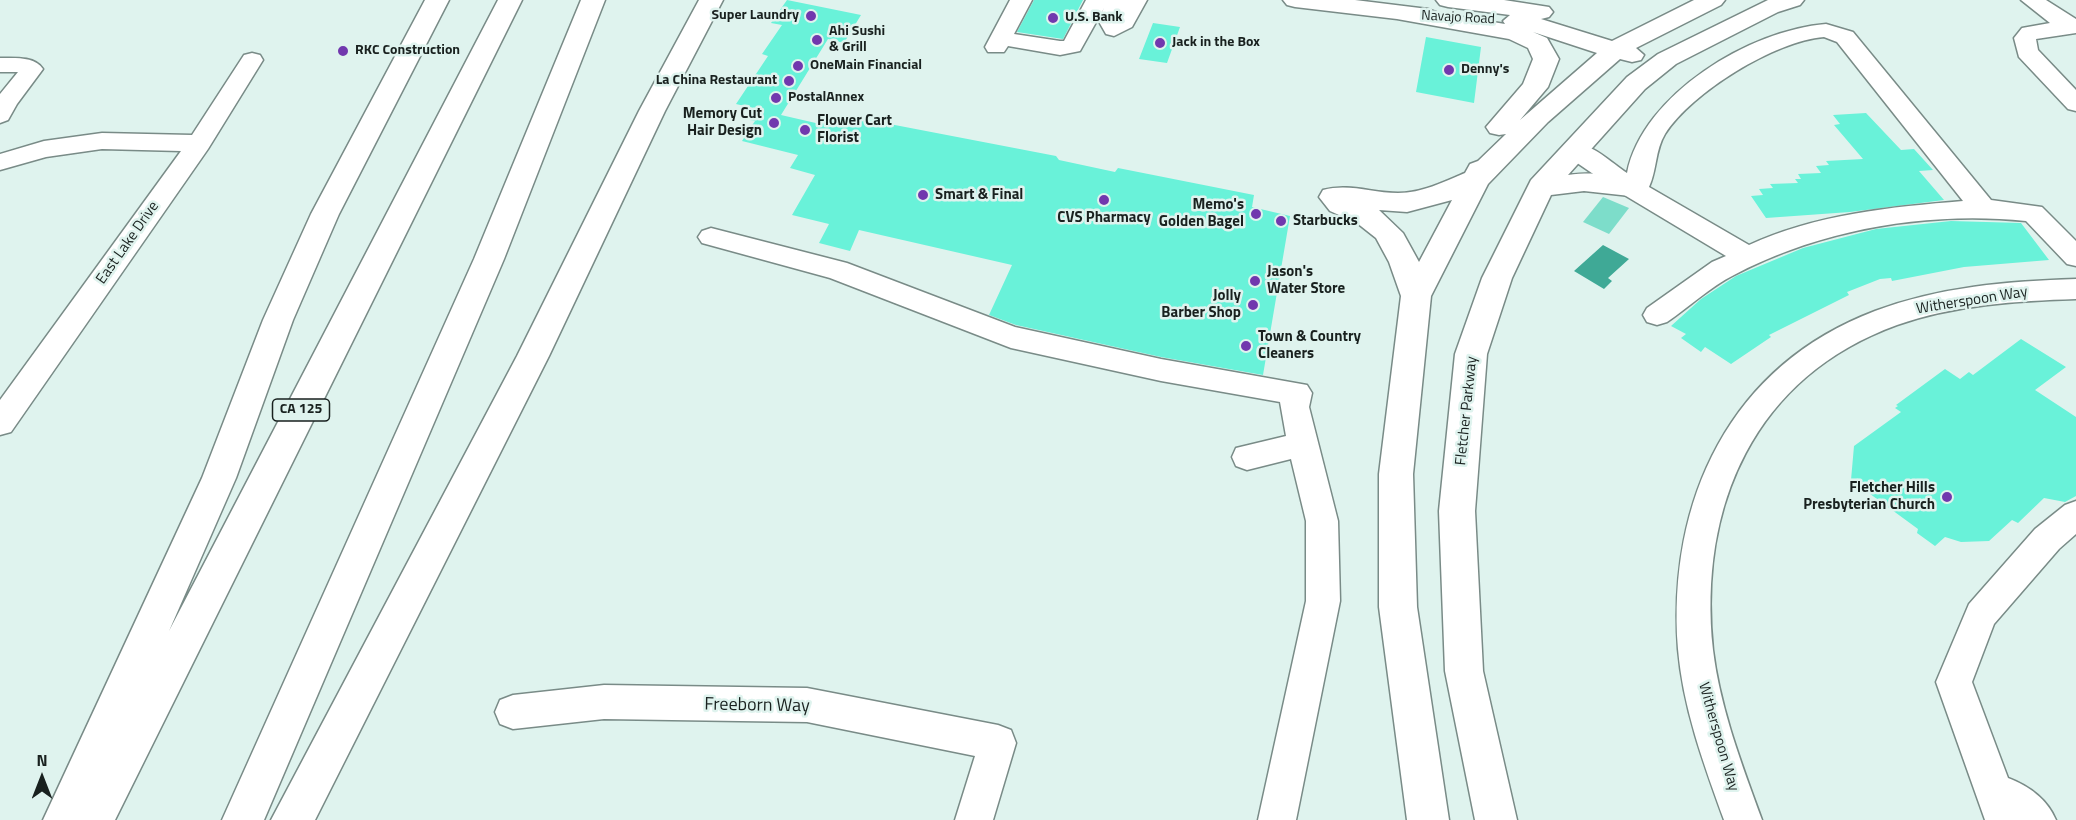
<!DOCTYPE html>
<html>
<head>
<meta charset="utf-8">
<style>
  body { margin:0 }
  #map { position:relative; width:2076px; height:820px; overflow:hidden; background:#dff3ee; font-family:"Titillium Web",sans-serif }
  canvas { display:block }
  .north { position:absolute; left:12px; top:748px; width:60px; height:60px; -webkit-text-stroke:4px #dff3ee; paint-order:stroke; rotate:0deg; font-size:16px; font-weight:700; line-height:24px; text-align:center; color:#19211f }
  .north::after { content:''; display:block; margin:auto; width:21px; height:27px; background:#19211f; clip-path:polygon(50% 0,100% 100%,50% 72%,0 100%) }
</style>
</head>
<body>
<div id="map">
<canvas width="2076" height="820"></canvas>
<div class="north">N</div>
</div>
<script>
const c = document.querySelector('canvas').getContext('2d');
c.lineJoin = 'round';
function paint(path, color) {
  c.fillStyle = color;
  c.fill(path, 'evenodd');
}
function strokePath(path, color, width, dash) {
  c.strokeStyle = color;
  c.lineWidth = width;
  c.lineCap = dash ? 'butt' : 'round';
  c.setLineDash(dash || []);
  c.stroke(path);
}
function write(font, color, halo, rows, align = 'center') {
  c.font = font + ' "Titillium Web",sans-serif';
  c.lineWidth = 5;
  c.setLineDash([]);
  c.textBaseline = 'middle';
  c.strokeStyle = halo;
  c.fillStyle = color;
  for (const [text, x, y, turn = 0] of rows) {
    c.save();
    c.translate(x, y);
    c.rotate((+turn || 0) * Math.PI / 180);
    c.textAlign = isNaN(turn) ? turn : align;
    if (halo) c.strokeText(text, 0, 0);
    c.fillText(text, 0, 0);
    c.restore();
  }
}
paint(new Path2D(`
  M1603 197 1629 208 1609 234 1583 222Z`), '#7dddca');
paint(new Path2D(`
  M1603 245 1629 259 1608 278 1612 281 1604 289 1574 271Z`), '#3fa996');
paint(new Path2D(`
  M787 0 861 15 844 43 828 39 781 115 820 124 823 119 844 124 848 116 1056 156 1059 160 1115 172 1118 168 1254 195 1252 207 1290 216 1263 375 1161 357 1016 325 989 315 1012 265 859 230 850 251 819 243 829 224 792 215 815 175 790 168 798 155 742 141 755 121 750 120 757 109 736 104 768 56 762 54 782 25 771 23Z
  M1034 0H1083L1063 39 1017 32Z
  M1153 23 1180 27 1167 63 1139 59Z
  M1426 37 1481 47 1474 103 1416 92Z
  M1866 113 1901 150 1914 149 1933 170 1919 171 1944 200 1850 212 1766 218 1751 196 1763 195 1759 189 1773 188 1770 184 1798 183 1795 179H1801L1798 174 1821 173 1816 166 1829 165 1826 161 1863 159 1834 125 1840 124 1833 115Z
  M1951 221 2021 223 2049 260 1964 267 1892 281 1891 278 1880 279 1847 292 1849 295 1769 335 1771 337 1731 364 1705 347 1701 352 1681 338 1686 334 1671 326 1701 299 1736 276 1803 248 1876 229Z
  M2021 339 2066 367 2035 390 2076 417V496L2065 502 2044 498 2018 523 2012 520 1989 541 1961 542 1945 537 1935 546 1917 533 1918 529 1851 480 1854 446 1901 412 1895 408 1898 406 1896 405 1945 369 1960 379 1969 372 1973 375Z`), '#69f2d9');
const minor = new Path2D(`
  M1010 0H1032L1014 34 1060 41H1064L1086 0H1147L1132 27 1114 36 1106 34 1098 20 1104 8 1080 51 1060 55 1008 46 1004 52H988L985 47Z
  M2021 0H2046L2076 19V33L2036 39 2038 50 2076 90V111L2068 109 2019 57 2014 38 2022 28 2050 23Z
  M1826 24 1853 32 1991 200 2042 207 2076 241V266L2067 264 2026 221C1928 211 1821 229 1734 275 1710 287 1689 307 1667 322L1657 325 1647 322 1643 315 1647 308 1712 262 1726 256 1621 193 1567 156 1564 150 1567 144C1588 139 1610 162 1627 173 1643 94 1750 30 1826 24ZM1824 37 1837 42 1963 201C1891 207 1816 214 1749 245L1649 187C1657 170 1655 150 1665 134 1692 92 1775 41 1824 37Z
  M252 53 260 55 263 60 208 149 11 432 0 435V400L181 151 102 149 46 157 0 170V154L44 141 102 133 192 135 244 55Z
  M0 58C14 58 35 56 43 69L17 104 8 120 0 123V94L18 72H0Z
  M711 228 847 263 1015 327 1161 359 1307 385 1312 393 1309 407 1338 521 1340 601 1296 820H1258L1306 601V521L1291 459 1247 470 1236 466 1232 457 1236 448 1286 436 1280 402 1161 381 1011 348 830 278 702 243 698 237 702 231Z
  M2076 279V299C2016 301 1954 305 1897 325 1754 377 1698 506 1713 650 1720 708 1742 765 1762 820H1724C1704 765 1683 708 1678 649 1667 500 1730 366 1875 311 1939 287 2008 281 2076 279Z
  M2076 501V534L2059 549 1994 624 1972 682 2008 778C2029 786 2047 799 2056 820H1985L1936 682 1969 604 2035 529 2065 505Z
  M604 685 807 688 998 725 1011 730 1016 743 993 820H955L975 756 807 722 604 719 513 729 500 724 495 712 500 700 513 695Z`);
const major = new Path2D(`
  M1283 0H1355L1428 9 1438 13 1505 24 1503 21 1510 15 1448 7 1440 5 1436 0H1504L1549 7 1553 12 1549 17 1541 19 1612 41 1694 0H1725L1721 5 1636 48 1644 55 1641 60 1632 62 1620 59 1548 122 1488 184 1431 296 1413 474 1417 607 1449 820H1407L1379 607V474L1401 296 1389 262 1376 238 1357 223 1330 211 1319 197 1323 190C1349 183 1372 193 1398 193 1422 193 1443 182 1465 173L1470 164 1478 161 1506 134 1499 135 1490 133 1486 127 1523 84 1533 59 1528 48 1509 39 1397 19 1295 7 1287 5ZM1533 32 1597 53 1520 120 1548 87 1559 59 1547 38ZM1452 200 1419 262 1403 233 1379 210 1407 212Z
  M1768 0H1804L1800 5 1778 12 1676 64 1645 89 1568 175C1591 172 1617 174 1640 180L1644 187 1640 194 1630 196 1584 191 1551 195 1512 278 1487 354 1475 511 1483 671 1517 820H1475L1445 671 1439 511 1455 354 1482 278 1531 180 1627 77 1658 54Z`);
const highway = new Path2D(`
  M425 0H449L339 214 293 320 236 478 169 631 498 0H522L115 820H43L202 478 263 320 311 214Z
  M581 0H605L504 259 264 820H222L474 259Z
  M699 0H723L665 111 549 356 315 820H271L517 356 639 111Z`);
strokePath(minor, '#798b87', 3);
strokePath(major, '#798b87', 3);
strokePath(highway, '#798b87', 3);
paint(minor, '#fff');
paint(major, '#fff');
paint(highway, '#fff');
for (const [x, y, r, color] of [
  [811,16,6,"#7138ae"],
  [1053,18,6,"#7138ae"],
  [817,40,6,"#7138ae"],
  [1160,43,6,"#7138ae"],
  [343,51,6,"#7138ae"],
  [798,66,6,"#7138ae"],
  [1449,70,6,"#7138ae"],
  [789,81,6,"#7138ae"],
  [776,98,6,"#7138ae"],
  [774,123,6,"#7138ae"],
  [805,130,6,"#7138ae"],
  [923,195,6,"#7138ae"],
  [1104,200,6,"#7138ae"],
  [1256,214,6,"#7138ae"],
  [1281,221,6,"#7138ae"],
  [1255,281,6,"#7138ae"],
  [1253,305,6,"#7138ae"],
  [1246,346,6,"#7138ae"],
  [1947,497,6,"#7138ae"]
]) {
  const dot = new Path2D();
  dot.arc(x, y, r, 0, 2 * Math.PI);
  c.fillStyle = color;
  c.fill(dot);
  strokePath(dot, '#dff3ee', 2);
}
write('bold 14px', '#19211f', '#dff3ee', [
  ["Super Laundry",799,16,"right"],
  ["U.S. Bank",1065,18],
  ["Ahi Sushi",829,32],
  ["& Grill",829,48],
  ["Jack in the Box",1172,43],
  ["RKC Construction",355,51],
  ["OneMain Financial",810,66],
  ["Denny's",1461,70],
  ["La China Restaurant",777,81,"right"],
  ["PostalAnnex",788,98]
], 'left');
write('14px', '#19211f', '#dff3ee', [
  ["Navajo Road",1458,18,3]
]);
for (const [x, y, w] of [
  [301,410,57]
]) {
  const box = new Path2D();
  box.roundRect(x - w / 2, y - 11, w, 22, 4.5);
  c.fillStyle = '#dff3ee';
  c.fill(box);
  strokePath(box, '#19211f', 1.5);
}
write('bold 14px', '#19211f', null, [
  ["CA 125",301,410]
]);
write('bold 15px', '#19211f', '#dff3ee', [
  ["Memory Cut",762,114,"right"],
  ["Hair Design",762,131,"right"],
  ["Flower Cart",817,121],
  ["Florist",817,138],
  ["Smart & Final",935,195],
  ["Memo's",1244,205,"right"],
  ["Golden Bagel",1244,222,"right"],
  ["CVS Pharmacy",1104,218,"center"],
  ["Starbucks",1293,221],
  ["Jason's",1267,272],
  ["Water Store",1267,289],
  ["Jolly",1241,296,"right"],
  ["Barber Shop",1241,313,"right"],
  ["Town & Country",1258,337],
  ["Cleaners",1258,354],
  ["Fletcher Hills",1935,488,"right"],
  ["Presbyterian Church",1935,505,"right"]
], 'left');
write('15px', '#19211f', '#dff3ee', [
  ["East Lake Drive",128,243,-55],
  ["Witherspoon Way",1972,301,-9],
  ["Fletcher Parkway",1467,411,-84],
  ["Witherspoon Way",1718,737,74]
]);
write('18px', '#19211f', '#dff3ee', [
  ["Freeborn Way",757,706,1]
]);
</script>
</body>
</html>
